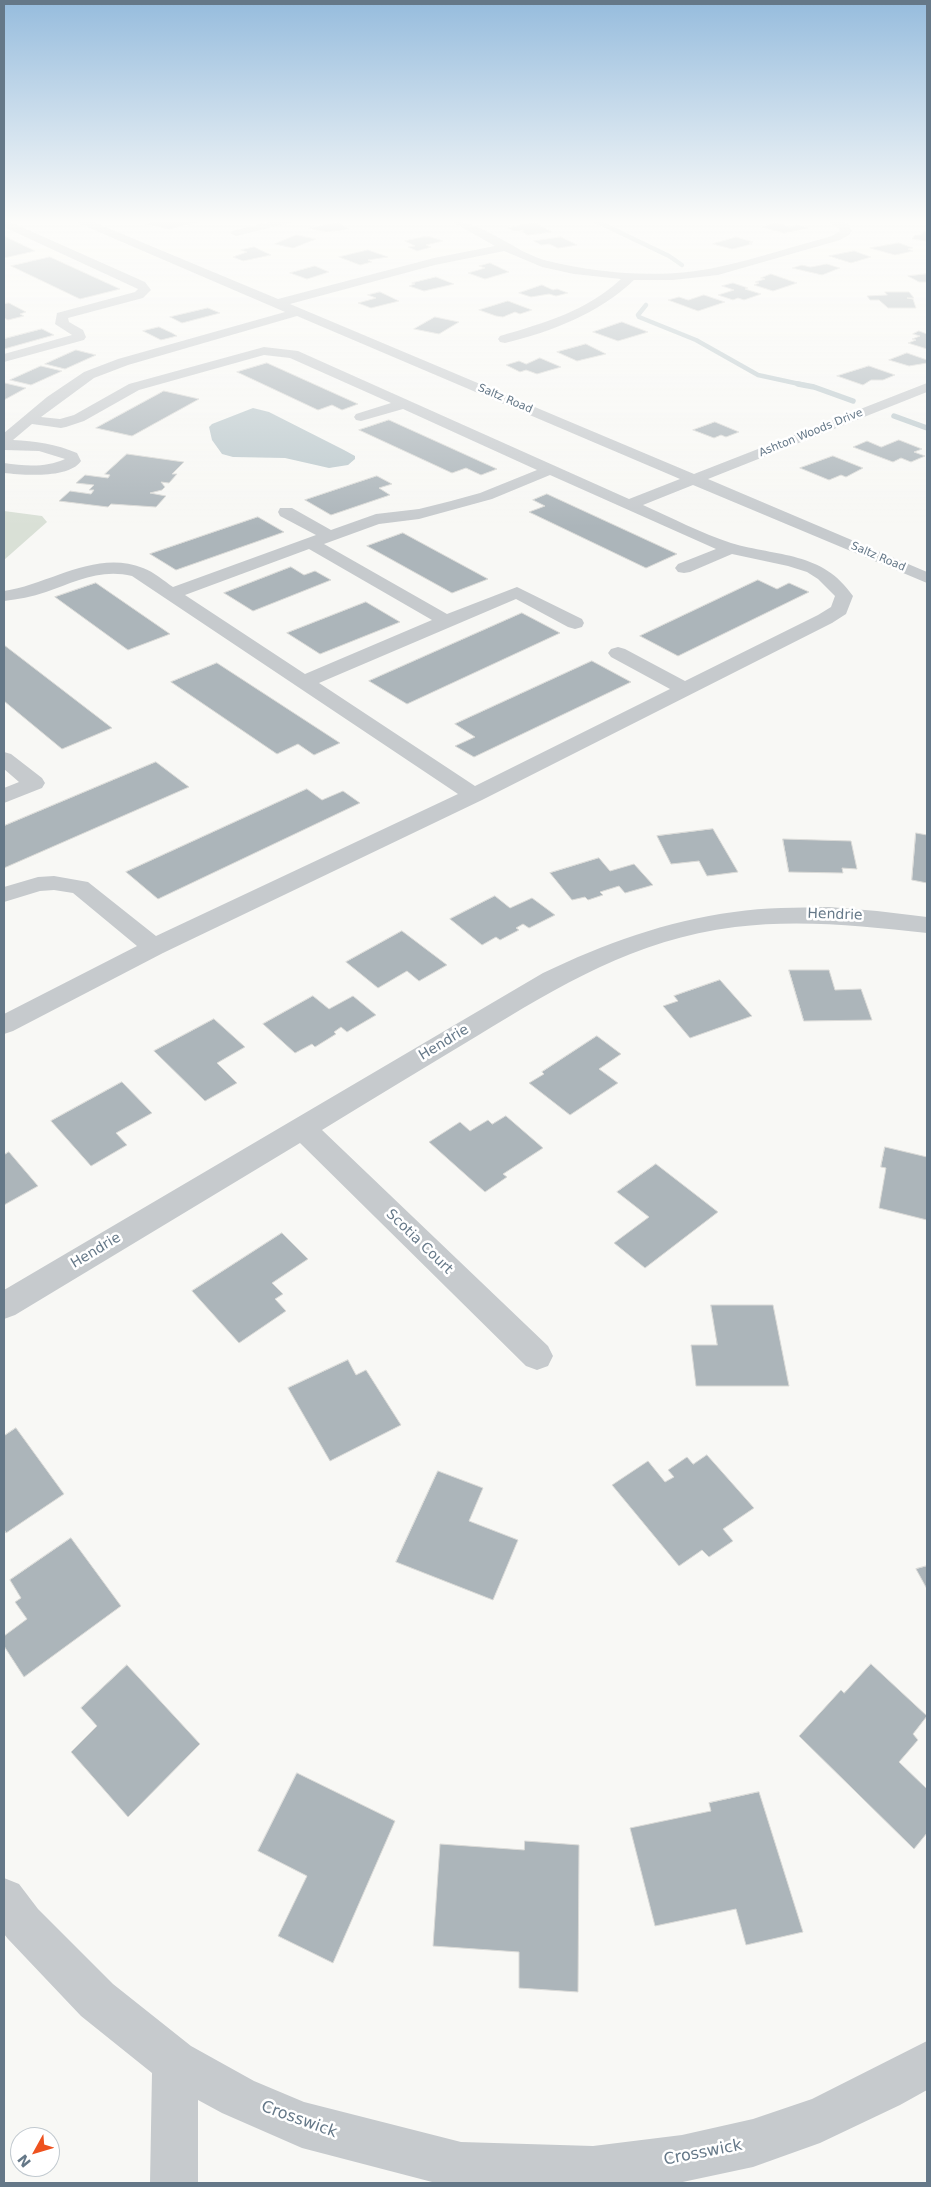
<!DOCTYPE html>
<html>
<head>
<meta charset="utf-8">
<style>
  body { margin:0 }
  #map { position:relative; width:931px; height:2187px; overflow:hidden; background:#f8f8f5; font-family:"DejaVu Sans",sans-serif }
  canvas { display:block }
  .frame { position:absolute; inset:0; border:5px solid #657888; pointer-events:none }
  .north { position:absolute; left:10px; top:2127px; width:50px; height:50px; box-sizing:border-box; background:#fff; border:1px solid #c1c9cf; border-radius:50%; rotate:231deg; font-size:14px; font-weight:700; line-height:20px; text-align:center; color:#657888 }
  .north::after { content:''; display:block; margin:auto; width:18px; height:22px; background:#ee521f; clip-path:polygon(50% 0,100% 100%,50% 72%,0 100%) }
</style>
</head>
<body>
<div id="map">
<canvas width="931" height="2187"></canvas>
<div class="frame"></div>
<div class="north">N</div>
</div>
<script>
const c = document.querySelector('canvas').getContext('2d');
c.lineJoin = 'round';
function paint(path, color) {
  c.fillStyle = color;
  c.fill(path, 'evenodd');
}
function strokePath(path, color, width, dash) {
  c.strokeStyle = color;
  c.lineWidth = width;
  c.lineCap = dash ? 'butt' : 'round';
  c.setLineDash(dash || []);
  c.stroke(path);
}
function write(font, color, halo, rows, align = 'center') {
  c.font = font + ' "DejaVu Sans",sans-serif';
  c.lineWidth = 5;
  c.setLineDash([]);
  c.textBaseline = 'middle';
  c.strokeStyle = halo;
  c.fillStyle = color;
  for (const [text, x, y, turn = 0] of rows) {
    c.save();
    c.translate(x, y);
    c.rotate((+turn || 0) * Math.PI / 180);
    c.textAlign = isNaN(turn) ? turn : align;
    if (halo) c.strokeText(text, 0, 0);
    c.fillText(text, 0, 0);
    c.restore();
  }
}
paint(new Path2D(`
  M4 511 42 516 47 522 4 560Z`), '#d9e0d6');
paint(new Path2D(`
  M253 408 269 412 344 450 355 456V459L348 465 329 468 285 458 233 457 222 454 212 440 209 427 212 424Z`), '#bcc9cd');
strokePath(new Path2D(`
  M596 221 669 256 682 265
  M646 305 638 315 639 317 696 340 758 375 804 385`), '#bcc9cd', 4.5);
strokePath(new Path2D(`
  M798 384 814 387 853 401
  M894 416 927 428`), '#bcc9cd', 5.5);
const building = new Path2D(`
  M159 221H194L198 222 169 229 146 224Z
  M339 223 349 229 327 232 309 228Z
  M535 223 552 232 528 235 521 231H524L523 230 515 231 507 228Z
  M775 223 790 227 798 225 808 228 784 233 762 227Z
  M924 231 927 232V241L912 239 915 235H921Z
  M296 235 316 239 293 248 275 244Z
  M4 236 35 251 4 258Z
  M423 237H431L443 241 426 245 431 247 417 251 408 247 415 246 405 241Z
  M561 237 577 245 558 248 549 244 541 245 534 241Z
  M736 237 753 242 749 243 752 244 732 249 713 244Z
  M899 243 913 248 908 249 913 251 895 255 870 248Z
  M254 247 271 255 243 261 233 257 247 252 241 250Z
  M368 250 388 257 368 260 372 262 360 265 339 257Z
  M854 251 871 257 851 263 829 256Z
  M50 257 120 289 80 299 11 266Z
  M490 263 509 272 485 279 468 273 485 268 479 266Z
  M827 264 840 268 822 275 792 268 802 265 810 267Z
  M315 266 329 272 307 279 290 273Z
  M771 274 797 283 773 291 754 285 759 283 755 282 765 279 761 278Z
  M927 274V282H919L908 276Z
  M436 277 454 284 424 291 409 286 415 284 412 283Z
  M733 283 748 288 745 289 761 294 744 300 738 298 733 300 718 295 734 290 722 286Z
  M542 285 553 290 557 289 568 293 556 296 549 294 531 297 519 293Z
  M380 292 399 301 371 308 358 303 376 298 368 295Z
  M885 292H909L914 298H907L913 299 916 308H888L879 300H870L867 296 887 295Z
  M704 295 725 302 698 311 668 300 679 297 688 300Z
  M508 301 532 310 520 314 515 312 503 317 496 316 479 310Z
  M9 303 26 312 20 314 24 316 8 320 4 318V304Z
  M208 308 220 313 182 323 170 317Z
  M435 317 459 322 439 334 414 329Z
  M622 322 648 332 618 341 593 332Z
  M159 327 172 333 177 336 161 340 143 331Z
  M42 329 54 335 4 349V339Z
  M919 331 927 334V349L908 343 916 340 912 339 920 336 913 334Z
  M586 344 606 354 577 361 557 352Z
  M76 350 96 355 65 369 45 364Z
  M907 353 927 360V363L909 366 889 360Z
  M540 358 561 367 537 374 526 370 520 372 506 365 519 361 526 364Z
  M267 363 358 404 342 410 332 405 318 410 237 372Z
  M41 366 62 371 31 385 10 380Z
  M869 366 895 375 883 380H871L863 385 837 376Z
  M4 384 5 383 26 388 4 400Z
  M164 391 199 399 132 436 96 428Z
  M389 420 497 469 481 475 466 468 452 473 359 430Z
  M715 422 739 432 726 437 721 435 714 438 693 430Z
  M899 440 922 449 914 452 925 456 911 462 901 458 893 462 853 447 867 441 881 447Z
  M127 454 184 462 172 474H177L169 483 161 482 165 487 162 490 150 493 166 496 156 507 111 504 108 507 59 501 70 491 91 494 94 490H89L94 485 76 483 85 475 108 478 110 475 105 474Z
  M833 456 863 468 846 477 841 475 829 480 800 468Z
  M377 476 392 484 379 488 390 495 331 515 305 500Z
  M547 494 677 554 646 568 529 512 545 506 533 500Z
  M258 517 284 532 176 570 150 554Z
  M403 533 488 579 452 593 367 546Z
  M291 567 304 575 315 571 331 580 253 611 224 593Z
  M758 580 777 589 789 583 809 592 678 656 640 636Z
  M96 583 170 634 128 650 55 597Z
  M366 602 400 622 320 654 287 633Z
  M522 613 560 633 407 704 369 681Z
  M4 645 112 728 62 749 4 701Z
  M592 661 631 682 474 757 455 746 475 737 455 724Z
  M217 663 340 743 314 755 298 744 277 754 171 682Z
  M156 762 189 787 4 868V826Z
  M307 789 322 800 343 791 360 803 158 899 126 872Z
  M713 829 738 872 707 876 699 861 671 864 657 836Z
  M916 833 927 835V883L912 880Z
  M783 839 851 841 857 869 842 868 843 873 789 872Z
  M599 858 610 871 634 864 653 885 625 893 619 886 600 892 603 895 588 900 585 897 572 900 550 873Z
  M495 896 510 908 532 898 555 915 529 928 523 924 516 928 519 930 500 940 496 937 482 945 450 919Z
  M402 931 447 965 419 981 407 971 378 988 346 962Z
  M789 970H829L835 990 861 989 872 1020 804 1021Z
  M720 980 752 1016 690 1038 663 1006 678 1001 674 996Z
  M313 996 329 1009 353 996 376 1015 347 1032 341 1027 334 1032 336 1034 315 1047 312 1044 295 1053 263 1024Z
  M214 1019 245 1047 217 1063 237 1083 205 1101 154 1051Z
  M597 1036 621 1054 599 1069 618 1083 570 1115 529 1083 544 1074 542 1072Z
  M122 1082 152 1113 116 1133 127 1145 91 1166 51 1121Z
  M506 1116 543 1148 503 1174 507 1177 485 1192 429 1142 460 1122 470 1131 488 1120 492 1124Z
  M885 1147 927 1157V1220L879 1208 886 1168 881 1167Z
  M9 1152 38 1186 4 1205V1155Z
  M656 1164 718 1212 645 1268 614 1243 649 1217 617 1192Z
  M282 1233 308 1259 272 1283 283 1294 275 1299 286 1311 239 1343 192 1291Z
  M711 1305H773L789 1386H696L691 1345H717Z
  M348 1360 356 1375 366 1370 401 1425 330 1461 288 1388Z
  M16 1428 64 1494 6 1533 4 1529V1436Z
  M707 1455 754 1508 723 1529 733 1541 709 1557 702 1550 679 1566 612 1485 648 1461 665 1482 674 1477 668 1470 687 1457 693 1464Z
  M438 1471 483 1488 469 1521 518 1540 493 1600 396 1562Z
  M71 1538 121 1606 24 1677 4 1646V1636L27 1619 15 1602 21 1598 10 1580Z
  M927 1566V1589L916 1569Z
  M871 1664 927 1716 913 1734 918 1740 899 1762 927 1789V1833L914 1849 799 1736 841 1690 844 1693Z
  M127 1665 200 1744 128 1817 71 1752 97 1726 81 1708Z
  M297 1773 395 1821 333 1963 278 1936 307 1876 258 1851Z
  M759 1792 803 1932 746 1945 736 1909 655 1926 630 1828 711 1811 709 1803Z
  M525 1841 579 1845 578 1992 519 1988V1952L433 1946 440 1844 524 1850Z`);
paint(building, '#acb5ba');
strokePath(building, '#dadad7', 1);
paint(new Path2D(`
  M4 221H8L145 282 151 290 143 298 68 318 69 322 83 330 86 337 84 340 4 362V354L72 335 55 324 57 313 135 292 138 289 4 227Z
  M77 221H91L278 299 434 258 495 246 451 221C484 221 515 253 548 261 601 274 664 279 718 267 756 259 794 246 832 236L840 231 839 228 827 221H841L848 224 852 231 849 235 840 240 718 275 673 280H634C598 314 553 331 505 343L500 342 498 339 500 336C544 323 587 311 621 279L574 274 542 267 504 251 435 265 290 304 694 474 927 383V392L708 479 927 572V583L693 485 643 505C672 518 701 533 731 543 778 557 822 551 853 596L846 614 832 623 482 800 163 953 13 1031 4 1034V1014L137 946 73 893 54 890 40 891 4 902V887L38 877 54 876 88 882 156 936 458 794 132 576C101 568 74 582 46 592 32 597 18 599 4 601V591C50 584 96 549 143 568 154 572 164 581 173 587L316 535 280 516 278 512 280 508H292L331 530 376 514 419 509 451 501 480 493 537 470 403 409 361 421 356 420 354 417 356 414 391 403 290 358 264 355 139 390 84 421 66 427 61 428 32 424 13 440C35 441 56 444 77 453L81 461C69 479 23 475 4 473V463C25 466 45 468 65 459L39 451 4 450V433L47 397 84 372 118 359 285 312 78 223ZM297 316 680 479 629 499 298 351 264 347 129 384 74 415 60 419 41 417 94 378 128 365ZM550 475 716 549 678 564 675 568 678 572 684 573 690 572 732 554 788 566 807 572 818 579 835 596 831 607 818 615 685 681 625 649 618 647 611 649 608 653 611 657 670 689 475 786 319 683 516 599 568 627 575 629 582 627 584 623 582 619 517 587 447 614 324 544 379 524 419 519 492 499ZM309 549 432 620 305 674 185 595Z
  M273 221H292L290 223 236 236 230 233 232 231Z
  M4 752 11 754 42 778 45 783 42 788 4 803V788L19 782 4 769Z
  M829 907 877 911 927 917V933C863 926 800 919 735 927 634 940 561 985 477 1036 425 1067 373 1099 322 1130L548 1346 553 1356 548 1366 537 1370 526 1366 300 1143 15 1315 4 1319V1290L543 973C604 944 666 921 734 912 765 907 797 908 829 907Z
  M4 1878 19 1884 38 1909 113 1984 191 2046 254 2081 304 2102 461 2142 593 2146 682 2135 753 2119 812 2099 927 2041V2090L900 2105 820 2143 753 2167 678 2183H436L302 2148 222 2113 198 2100V2183H150L152 2073 81 2016 8 1939 4 1934Z`), '#c6cacd');
const sky = c.createLinearGradient(0, 0, 0, 527);
sky.addColorStop(0, '#96bcdd');
sky.addColorStop(0.42, '#fcfcfa');
sky.addColorStop(1, '#fcfcfa00');
c.fillStyle = sky;
c.fillRect(0, 0, 931, 527);
write('11px', '#657888', '#fff', [
  ["Saltz Road",505,399,23],
  ["Ashton Woods Drive",811,433,-22],
  ["Saltz Road",878,557,23]
]);
write('14px', '#657888', '#fff', [
  ["Hendrie",835,915,2],
  ["Hendrie",444,1043,-31],
  ["Scotia Court",419,1242,44],
  ["Hendrie",96,1251,-31]
]);
write('16px', '#657888', '#fff', [
  ["Crosswick",299,2120,20],
  ["Crosswick",703,2153,-11]
]);
</script>
</body>
</html>
